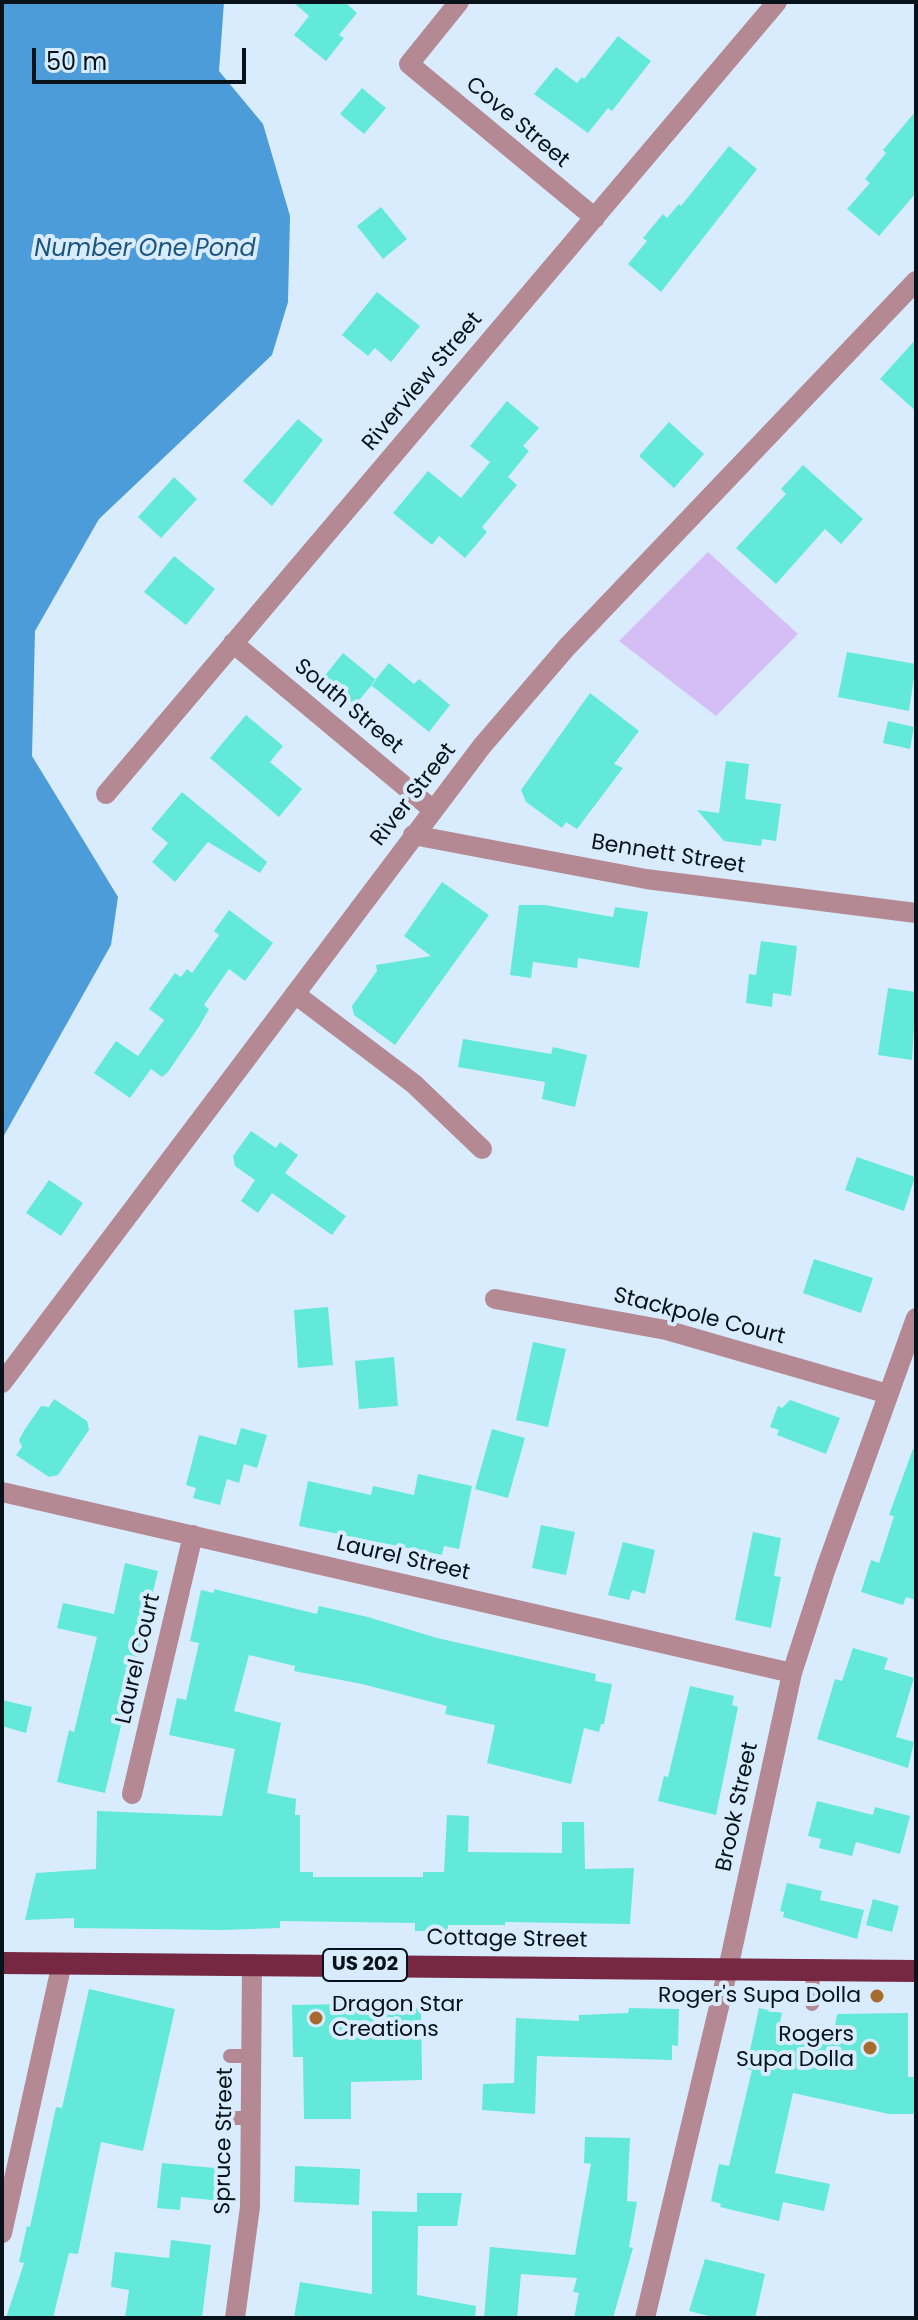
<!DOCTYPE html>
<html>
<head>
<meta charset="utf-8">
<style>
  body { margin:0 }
  #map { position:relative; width:918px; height:2320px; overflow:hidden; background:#d9ecfd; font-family:Poppins,sans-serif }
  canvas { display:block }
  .frame { position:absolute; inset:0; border:4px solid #07121b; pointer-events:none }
  .scale { position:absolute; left:32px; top:48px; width:214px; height:36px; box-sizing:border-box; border:4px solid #07121b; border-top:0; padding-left:10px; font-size:24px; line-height:28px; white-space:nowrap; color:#07121b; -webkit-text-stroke:6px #d9ecfd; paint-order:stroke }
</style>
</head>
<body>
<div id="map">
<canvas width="918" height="2320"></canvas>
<div class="frame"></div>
<div class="scale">50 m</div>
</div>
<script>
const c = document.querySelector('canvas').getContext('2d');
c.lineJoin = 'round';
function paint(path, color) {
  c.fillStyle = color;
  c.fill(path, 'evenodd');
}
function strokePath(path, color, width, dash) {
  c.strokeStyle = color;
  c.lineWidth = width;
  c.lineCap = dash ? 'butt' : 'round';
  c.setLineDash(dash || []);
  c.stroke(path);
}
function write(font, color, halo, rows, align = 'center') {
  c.font = font + ' Poppins,sans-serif';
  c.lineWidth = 8;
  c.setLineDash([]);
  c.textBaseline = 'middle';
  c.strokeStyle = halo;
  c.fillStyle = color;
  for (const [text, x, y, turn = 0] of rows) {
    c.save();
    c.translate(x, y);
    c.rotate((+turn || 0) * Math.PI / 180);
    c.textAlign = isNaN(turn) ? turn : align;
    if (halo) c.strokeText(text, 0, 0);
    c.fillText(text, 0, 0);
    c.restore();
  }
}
paint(new Path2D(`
  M708 552 798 634 716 716 619 641Z`), '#d5bdf5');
paint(new Path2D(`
  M2 2H224L219 71 263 124 290 216 288 302 272 355 99 519 35 631 32 756 118 897 111 945 2 1139Z`), '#4c9cda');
paint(new Path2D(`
  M293 2H345L357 13 339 35 344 38 326 61 294 35 309 16Z
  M618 36 651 61 612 111 608 108 588 133 534 94 556 67 577 83 582 77 584 79Z
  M362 88 386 108 364 134 340 114Z
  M916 111V193L879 236 847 209 870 183 865 179 886 153 883 150Z
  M729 146 757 169 661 292 628 264 647 241 643 238 663 214 667 218 679 204 681 206Z
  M381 207 407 239 383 259 357 226Z
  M377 292 420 326 391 362 375 348 368 356 342 335Z
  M916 339V411L880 379Z
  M507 401 539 428 523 446 529 451 508 477 517 485 482 527 487 532 465 558 439 536 432 545 393 513 428 471 461 498 490 462 470 446Z
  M298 419 323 440 272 506 243 481Z
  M669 422 704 454 674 488 639 456Z
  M803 465 863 519 841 544 825 529 776 584 736 548 786 494 781 489Z
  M174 477 197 499 161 538 138 517Z
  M174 556 215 589 186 625 144 592Z
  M847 652 916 664 909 711 838 697Z
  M343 653 376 680 355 705 323 678Z
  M389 663 414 684 419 679 450 705 429 732 371 685Z
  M590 693 639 731 614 764 623 768 577 829 566 822 562 828 526 802 521 790Z
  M246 715 283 746 270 762 302 789 279 817 210 758Z
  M888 721 914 727 910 749 883 743Z
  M726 761 749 764 745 799 781 804 776 841 762 839 761 846 724 841 697 810 719 813Z
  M182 792 267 862 260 873 208 842 175 882 152 862 168 843 151 829Z
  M442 882 489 915 395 1045 354 1015 352 1006 377 971 376 965 431 956 404 936Z
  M519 905H545L613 917 615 907 648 912 639 968 578 958 577 968 533 962 531 978 510 975Z
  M229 910 273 943 245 981 229 969 204 1005 209 1009 200 1025 168 1072 162 1077 151 1069 130 1098 94 1073 116 1041 138 1056 164 1020 149 1009 175 973 181 977 187 969 192 973 219 935 214 931Z
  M761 941 797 946 791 996 773 993 772 1007 746 1003 749 974 756 975Z
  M888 988 916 992 912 1060 878 1055Z
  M463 1039 551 1054 553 1047 587 1055 575 1107 542 1099 545 1082 458 1067Z
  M251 1131 276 1148 280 1142 298 1155 285 1173 346 1216 332 1235 272 1193 258 1213 241 1201 255 1180 235 1166 233 1156Z
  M857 1157 915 1177 904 1211 845 1190Z
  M49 1180 83 1203 61 1236 26 1213Z
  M814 1259 873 1278 861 1313 803 1293Z
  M328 1307 333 1365 298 1368 294 1310Z
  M533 1342 566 1349 548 1427 516 1420Z
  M394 1357 398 1406 359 1409 355 1361Z
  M54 1399 87 1421 89 1430 58 1475 49 1477 16 1455 22 1447 19 1440 25 1429 41 1406 49 1407Z
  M790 1400 840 1418 826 1454 777 1435 779 1430 770 1427 778 1406 782 1408Z
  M241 1428 267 1435 257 1468 244 1464 239 1483 227 1479 220 1505 193 1498 196 1488 186 1485 199 1435 236 1445Z
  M492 1429 525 1438 508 1498 475 1489Z
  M913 1449H916V1600L906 1597 903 1605 861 1592 871 1560 879 1563 894 1516 889 1515Z
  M418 1474 472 1486 459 1549 444 1546 442 1555 299 1526 308 1481 371 1495 373 1486 414 1495Z
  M541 1525 575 1532 566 1575 532 1568Z
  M753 1532 781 1538 774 1576 781 1577 771 1628 735 1620Z
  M623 1542 655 1550 645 1594 632 1590 629 1600 608 1595Z
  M125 1563 158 1571 105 1793 57 1782 69 1730 74 1732 97 1637 57 1628 63 1603 114 1614Z
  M214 1589 317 1614 319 1606 368 1617 437 1638 596 1674 595 1681 612 1684 604 1724H601L599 1732 584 1728 571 1784 487 1763 495 1725 445 1714 447 1706 362 1684 294 1671 295 1666 249 1655 234 1711 281 1723 267 1793 296 1799 295 1815H300V1872H313V1877H423V1872H444L447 1815 469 1816 468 1852 562 1853V1822H584L585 1869 634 1868 630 1924 505 1922V1925H448V1931H415V1923L280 1921V1928L222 1930 74 1928V1918L25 1920 36 1873 96 1869 97 1811 222 1816 235 1749 169 1735 177 1698 186 1700 199 1643 190 1641 201 1590 214 1593Z
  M853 1648 888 1658 884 1669 914 1678 896 1737 914 1742 908 1768 817 1739 835 1679 842 1681Z
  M690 1686 734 1696 732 1705 738 1707 716 1815 658 1801 664 1776 668 1777Z
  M2 1700 32 1707 26 1733 2 1726Z
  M817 1801 873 1815 875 1807 910 1816 900 1854 856 1842 852 1856 819 1848 821 1839 808 1836Z
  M787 1883 822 1891 820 1900 864 1910 857 1939 783 1917 784 1912 780 1911Z
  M873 1899 899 1906 892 1932 866 1925Z
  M89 1989 175 2009 143 2151 101 2142 78 2254 69 2253 53 2318H6L24 2263 19 2262 27 2226 30 2227 56 2107 62 2108Z
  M350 2004V2010L421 2008 422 2080 351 2082V2119H304L303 2057H293L292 2005Z
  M629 2008 679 2009 678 2046 672 2045V2060L537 2056 535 2114 482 2110 483 2084 514 2083 516 2018 579 2021V2015L628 2013Z
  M759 2008 782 2013 779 2027 833 2038 837 2014 908 2013V2077H916V2114H889L793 2093 775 2173 830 2184 824 2211 783 2202 779 2221 720 2207 721 2204 711 2201 719 2164 729 2166 752 2070 746 2069Z
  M585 2137 630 2138 627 2201 637 2202 629 2247 633 2248 613 2318H574L579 2293 573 2292 577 2278 521 2274 517 2318H484L490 2247 575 2255 591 2164 584 2163Z
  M162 2163 225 2169 222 2201 181 2197 180 2210 157 2208Z
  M295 2166 360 2169 359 2205 294 2202Z
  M417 2193H462L457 2226H418L417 2295 476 2306 475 2318H294L300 2282 372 2294V2211L417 2212Z
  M171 2240 211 2245 202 2318H125L129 2290 111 2287 115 2252 169 2258Z
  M705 2259 765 2274 755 2318H717L689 2311Z`), '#62e9d9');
strokePath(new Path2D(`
  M812 2004 813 1969
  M230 2056H251
  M229 2118H250`), '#b48993', 14);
strokePath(new Path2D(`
  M459 2 409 64 595 218
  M233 643 432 809
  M106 794 777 2
  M413 835 646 879 916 913
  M295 994 414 1084 482 1149
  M495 1299 666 1330 888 1394
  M2 1492 792 1673
  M132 1794 193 1535
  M2 2233 62 1963
  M235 2318 250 2207 252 1964
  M645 2318 728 1969 792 1673 826 1568 916 1318`), '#b48993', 20);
strokePath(new Path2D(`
  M2 1383 482 746 567 647 916 281`), '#b48993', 20);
strokePath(new Path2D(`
  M2 1963 916 1971`), '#762741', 22);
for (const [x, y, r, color] of [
  [877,1996,8,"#a66b2c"],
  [316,2018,8,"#a66b2c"],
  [870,2048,8,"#a66b2c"]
]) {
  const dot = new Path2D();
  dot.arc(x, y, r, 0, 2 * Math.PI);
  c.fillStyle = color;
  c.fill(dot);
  strokePath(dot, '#d9ecfd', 3);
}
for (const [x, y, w] of [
  [365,1965,84]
]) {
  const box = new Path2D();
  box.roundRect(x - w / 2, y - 16, w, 32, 6);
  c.fillStyle = '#d9ecfd';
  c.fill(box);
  strokePath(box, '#07121b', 2);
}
write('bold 20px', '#07121b', null, [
  ["US 202",365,1965]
]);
write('22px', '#07121b', '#d9ecfd', [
  ["Cove Street",517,123,40],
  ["Riverview Street",423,382,-50],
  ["South Street",348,707,40],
  ["River Street",414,795,-52],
  ["Bennett Street",668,855,9],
  ["Stackpole Court",699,1317,14],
  ["Laurel Street",403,1559,13],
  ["Laurel Court",139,1659,-77],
  ["Brook Street",738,1807,-78],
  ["Cottage Street",507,1940,1],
  ["Spruce Street",225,2141,-89]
]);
write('22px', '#07121b', '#d9ecfd', [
  ["Roger's Supa Dolla",861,1996],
  ["Dragon Star",332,2005,"left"],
  ["Creations",332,2030,"left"],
  ["Rogers",854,2035],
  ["Supa Dolla",854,2060]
], 'right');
write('italic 24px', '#1c567f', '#d9ecfd', [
  ["Number One Pond",145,250]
]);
</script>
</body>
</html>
